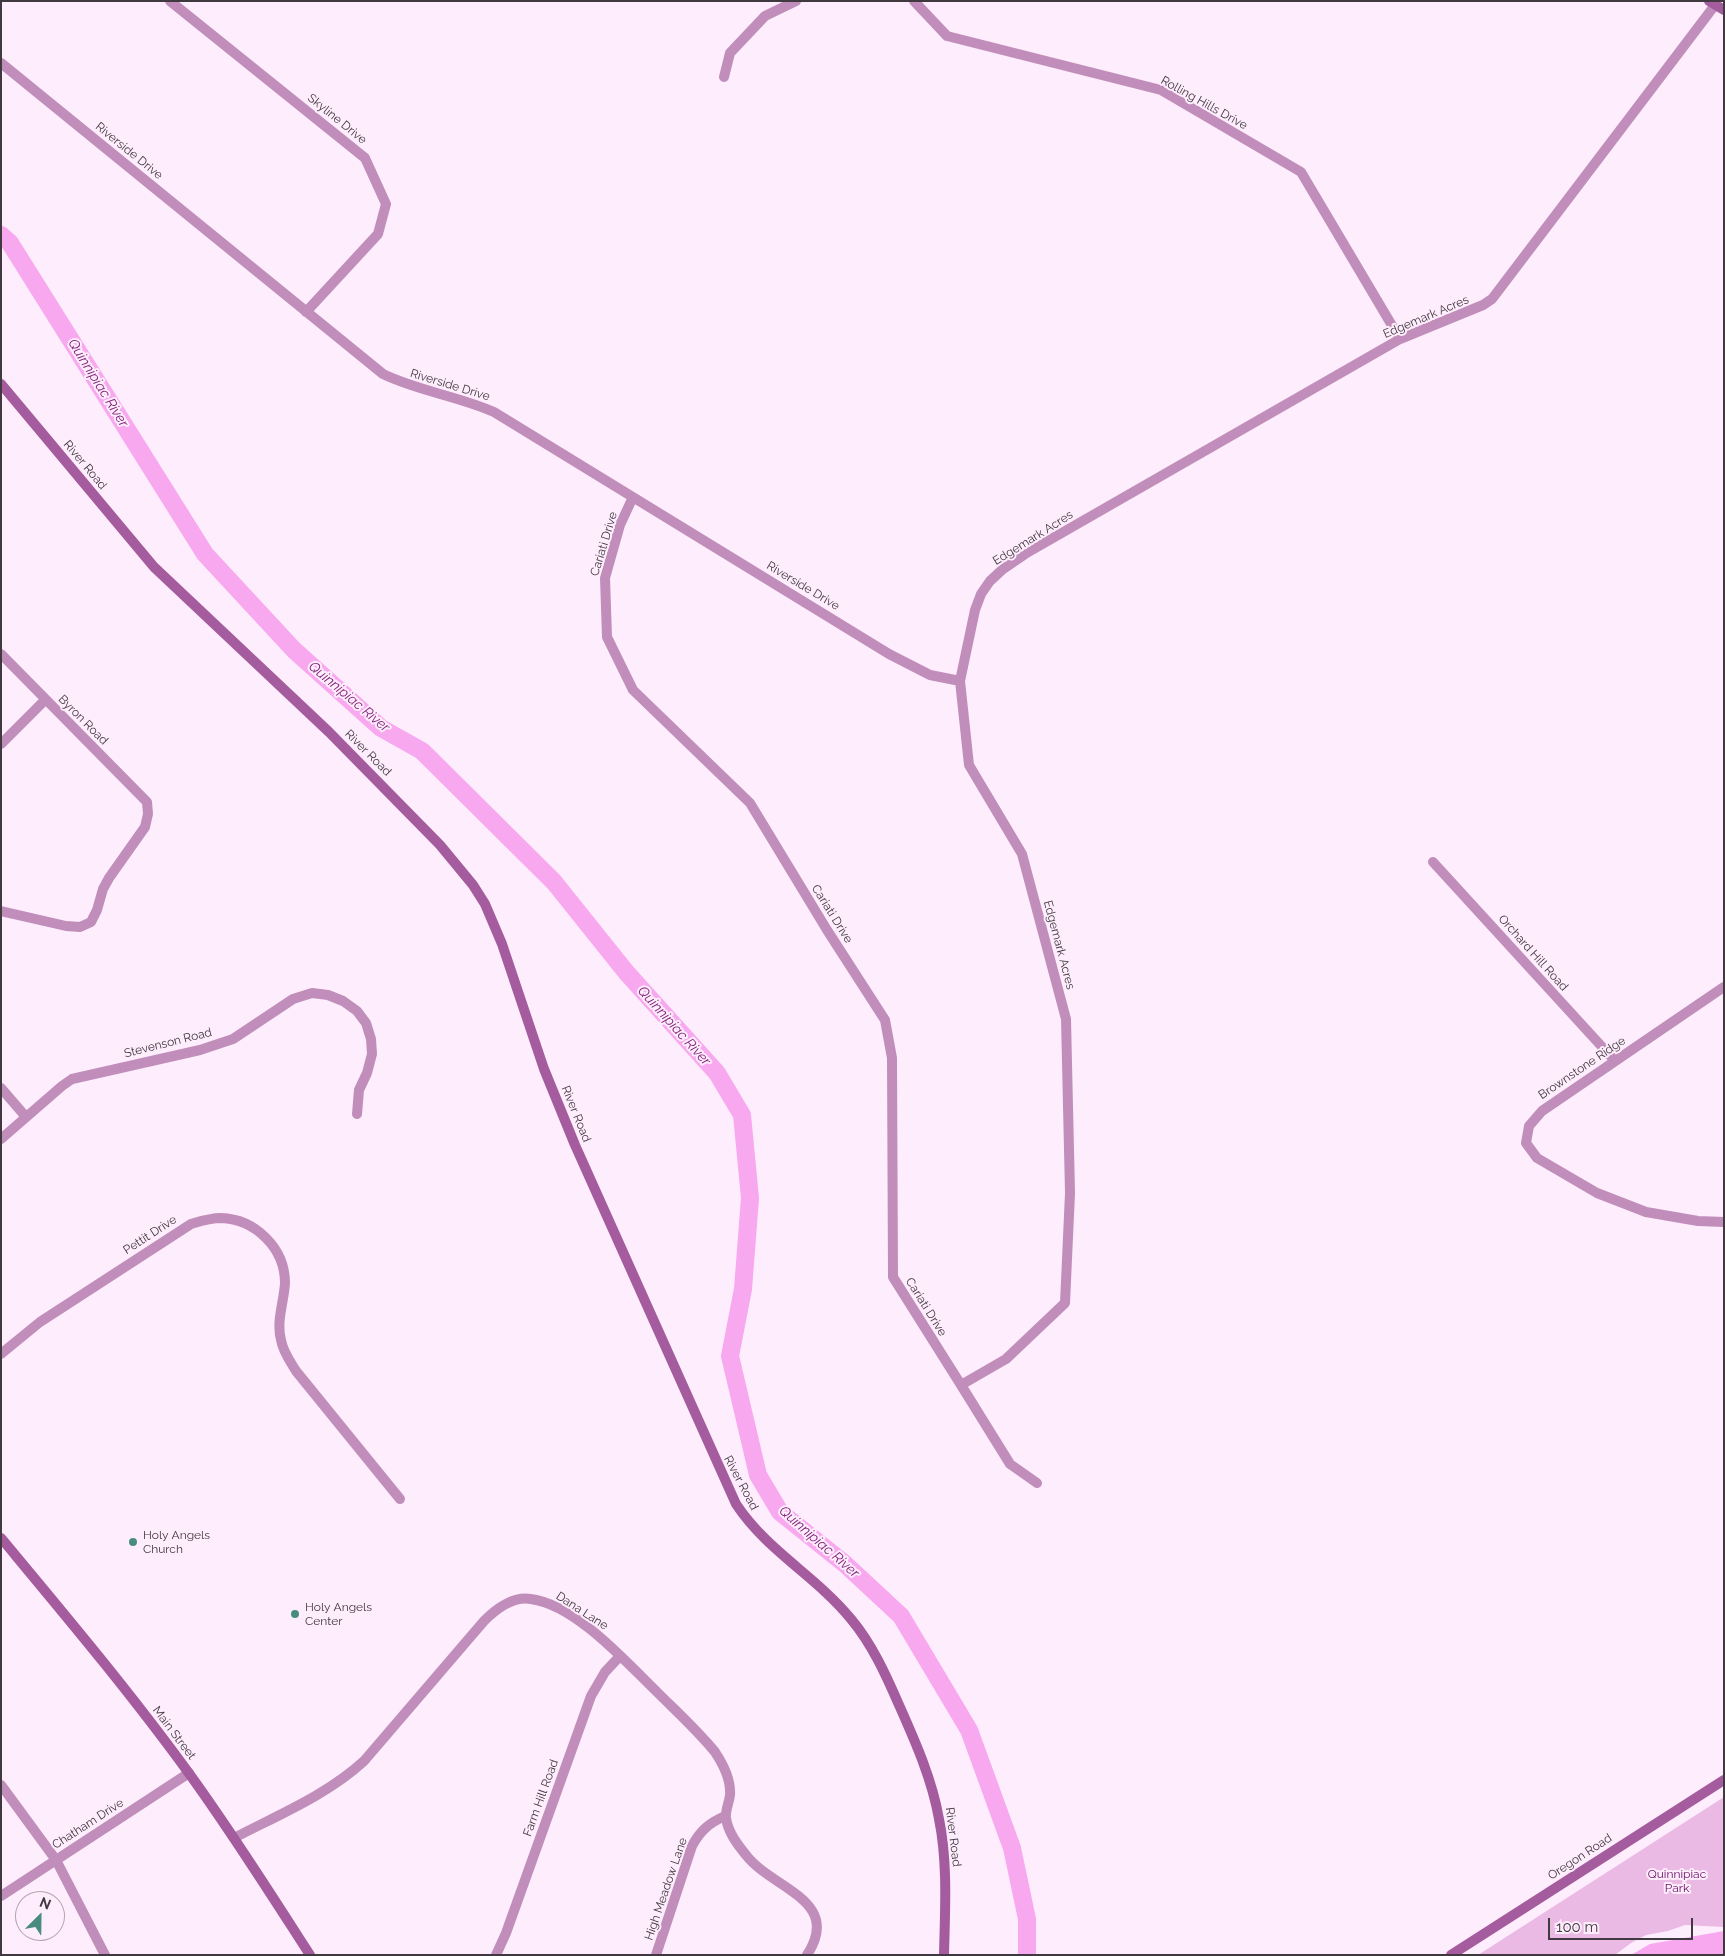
<!DOCTYPE html>
<html>
<head>
<meta charset="utf-8">
<style>
  body { margin:0 }
  #map { position:relative; width:1725px; height:1956px; overflow:hidden; background:#feedfc; font-family:Raleway,sans-serif }
  canvas { display:block }
  .frame { position:absolute; inset:0; border:2px solid #413940; pointer-events:none }
  .north { position:absolute; left:15px; top:1891px; width:50px; height:50px; box-sizing:border-box; background:#feedfc; border:1px solid #b2a5b1; border-radius:50%; rotate:23deg; font-size:14px; font-weight:700; line-height:20px; text-align:center; color:#413940 }
  .north::after { content:''; display:block; margin:auto; width:18px; height:22px; background:#488c80; clip-path:polygon(50% 0,100% 100%,50% 72%,0 100%) }
  .scale { position:absolute; left:1548px; top:1918px; width:145px; height:22px; box-sizing:border-box; border:2px solid #413940; border-top:0; padding-left:6px; font-size:15px; line-height:18px; white-space:nowrap; color:#413940; -webkit-text-stroke:4px #feedfc; paint-order:stroke }
</style>
</head>
<body>
<div id="map">
<canvas width="1725" height="1956"></canvas>
<div class="frame"></div>
<div class="north">N</div>
<div class="scale">100 m</div>
</div>
<script>
const c = document.querySelector('canvas').getContext('2d');
c.lineJoin = 'round';
function paint(path, color) {
  c.fillStyle = color;
  c.fill(path, 'evenodd');
}
function strokePath(path, color, width, dash) {
  c.strokeStyle = color;
  c.lineWidth = width;
  c.lineCap = dash ? 'butt' : 'round';
  c.setLineDash(dash || []);
  c.stroke(path);
}
function write(font, color, halo, rows, align = 'center') {
  c.font = font + ' Raleway,sans-serif';
  c.lineWidth = 4;
  c.setLineDash([]);
  c.textBaseline = 'middle';
  c.strokeStyle = halo;
  c.fillStyle = color;
  for (const [text, x, y, turn = 0] of rows) {
    c.save();
    c.translate(x, y);
    c.rotate((+turn || 0) * Math.PI / 180);
    c.textAlign = isNaN(turn) ? turn : align;
    if (halo) c.strokeText(text, 0, 0);
    c.fillText(text, 0, 0);
    c.restore();
  }
}
paint(new Path2D(`
  M1724 1797V1927L1685 1925 1668 1931 1646 1935 1631 1943 1615 1955H1478Z`), '#ebbae4');
paint(new Path2D(`
  M1724 1931V1955H1631L1650 1944Z`), '#f8a8ef');
strokePath(new Path2D(`
  M1 235 10 243 205 554 294 650 381 728 422 751 554 882 626 972 717 1073 742 1115 750 1198 743 1289 730 1356 758 1475 780 1512 845 1564 901 1616 969 1730 1012 1848 1027 1919V1955`), '#f8a8ef', 18);
strokePath(new Path2D(`
  M170 1 365 158 386 204 378 234 306 312
  M914 1 947 36 1161 90 1301 172 1400 339
  M1 63 383 374C418 391 458 396 494 412L889 654 930 675 960 681
  M724 77 730 53 765 16 796 1
  M633 497 620 525 605 578 607 637 633 690 750 803 827 930 885 1020 892 1058 893 1277 961 1385
  M1 654 147 802 148 814 145 827 109 878 103 889 97 910 91 922 80 927 66 926 1 911
  M1 744 45 700
  M1433 862 1615 1061
  M1724 987 1542 1111 1529 1126 1526 1143 1537 1158 1597 1193 1646 1212 1698 1221 1724 1222
  M1 1088 26 1117
  M1 1139 62 1086 72 1079 200 1050 233 1039 293 999 312 993 328 995 343 1001 357 1011 366 1023 371 1039 372 1054 367 1073 359 1090 357 1114
  M1 1354 40 1322 191 1224C201 1221 210 1218 221 1218 255 1219 285 1248 285 1283 284 1302 276 1321 281 1340 283 1352 290 1361 296 1371L400 1499
  M1037 1483 1010 1464 961 1385 1006 1359 1065 1303 1070 1193 1066 1019 1022 854 969 765 960 681 975 610 981 594 990 581 1003 569 1025 554 1400 339 1483 305 1492 299 1715 5
  M1 1785 56 1860 105 1955
  M234 1838C278 1815 327 1795 364 1761L484 1621C496 1609 513 1596 531 1599 576 1605 626 1662 657 1692 677 1712 698 1731 715 1752 723 1764 731 1781 730 1795 729 1803 725 1811 726 1818 728 1832 737 1844 746 1855 772 1889 843 1900 807 1955
  M1 1896 189 1773
  M496 1955 506 1933 591 1696 605 1672 620 1656
  M656 1955 692 1846C700 1831 709 1823 725 1816`), '#c18ebb', 10);
strokePath(new Path2D(`
  M1709 1 1724 10
  M1 384 154 567 329 732 440 845 473 885 485 904 502 944 544 1069 575 1145 736 1504C767 1551 816 1576 851 1619 872 1644 886 1675 899 1705 915 1741 932 1779 939 1819 948 1863 945 1910 944 1955
  M1 1538C65 1615 129 1691 188 1772 231 1831 270 1893 310 1955
  M1451 1955 1724 1780`), '#a55c9e', 10);
for (const [x, y, r, color] of [
  [133,1542,5,"#488c80"],
  [295,1614,5,"#488c80"]
]) {
  const dot = new Path2D();
  dot.arc(x, y, r, 0, 2 * Math.PI);
  c.fillStyle = color;
  c.fill(dot);
  strokePath(dot, '#feedfc', 2);
}
write('12px', '#413940', '#feedfc', [
  ["Rolling Hills Drive",1204,103,29],
  ["Skyline Drive",337,119,39],
  ["Riverside Drive",129,151,39],
  ["Edgemark Acres",1426,317,-23],
  ["Riverside Drive",450,385,17],
  ["River Road",85,465,50],
  ["Edgemark Acres",1033,538,-32],
  ["Cariati Drive",604,544,-73],
  ["Riverside Drive",803,586,31],
  ["Byron Road",83,720,45],
  ["River Road",368,753,45],
  ["Cariati Drive",832,914,58],
  ["Edgemark Acres",1059,945,75],
  ["Orchard Hill Road",1533,953,48],
  ["Stevenson Road",168,1043,-14],
  ["Brownstone Ridge",1582,1068,-34],
  ["River Road",576,1114,68],
  ["Pettit Drive",150,1235,-33],
  ["Cariati Drive",926,1307,58],
  ["River Road",741,1483,62],
  ["Dana Lane",582,1611,33],
  ["Main Street",174,1733,53],
  ["Farm Hill Road",541,1798,-70],
  ["Chatham Drive",88,1824,-33],
  ["River Road",953,1837,83],
  ["Oregon Road",1580,1857,-33],
  ["High Meadow Lane",666,1889,-71]
]);
write('12px', '#413940', '#feedfc', [
  ["Holy Angels",143,1535],
  ["Church",143,1549],
  ["Holy Angels",305,1607],
  ["Center",305,1621]
], 'left');
write('12px', '#6b0b66', '#feedfc', [
  ["Quinnipiac",1677,1874],
  ["Park",1677,1888]
]);
write('italic 14px', '#82277b', '#feedfc', [
  ["Quinnipiac River",98,383,58],
  ["Quinnipiac River",349,697,40],
  ["Quinnipiac River",674,1026,48],
  ["Quinnipiac River",819,1542,41]
]);
</script>
</body>
</html>
